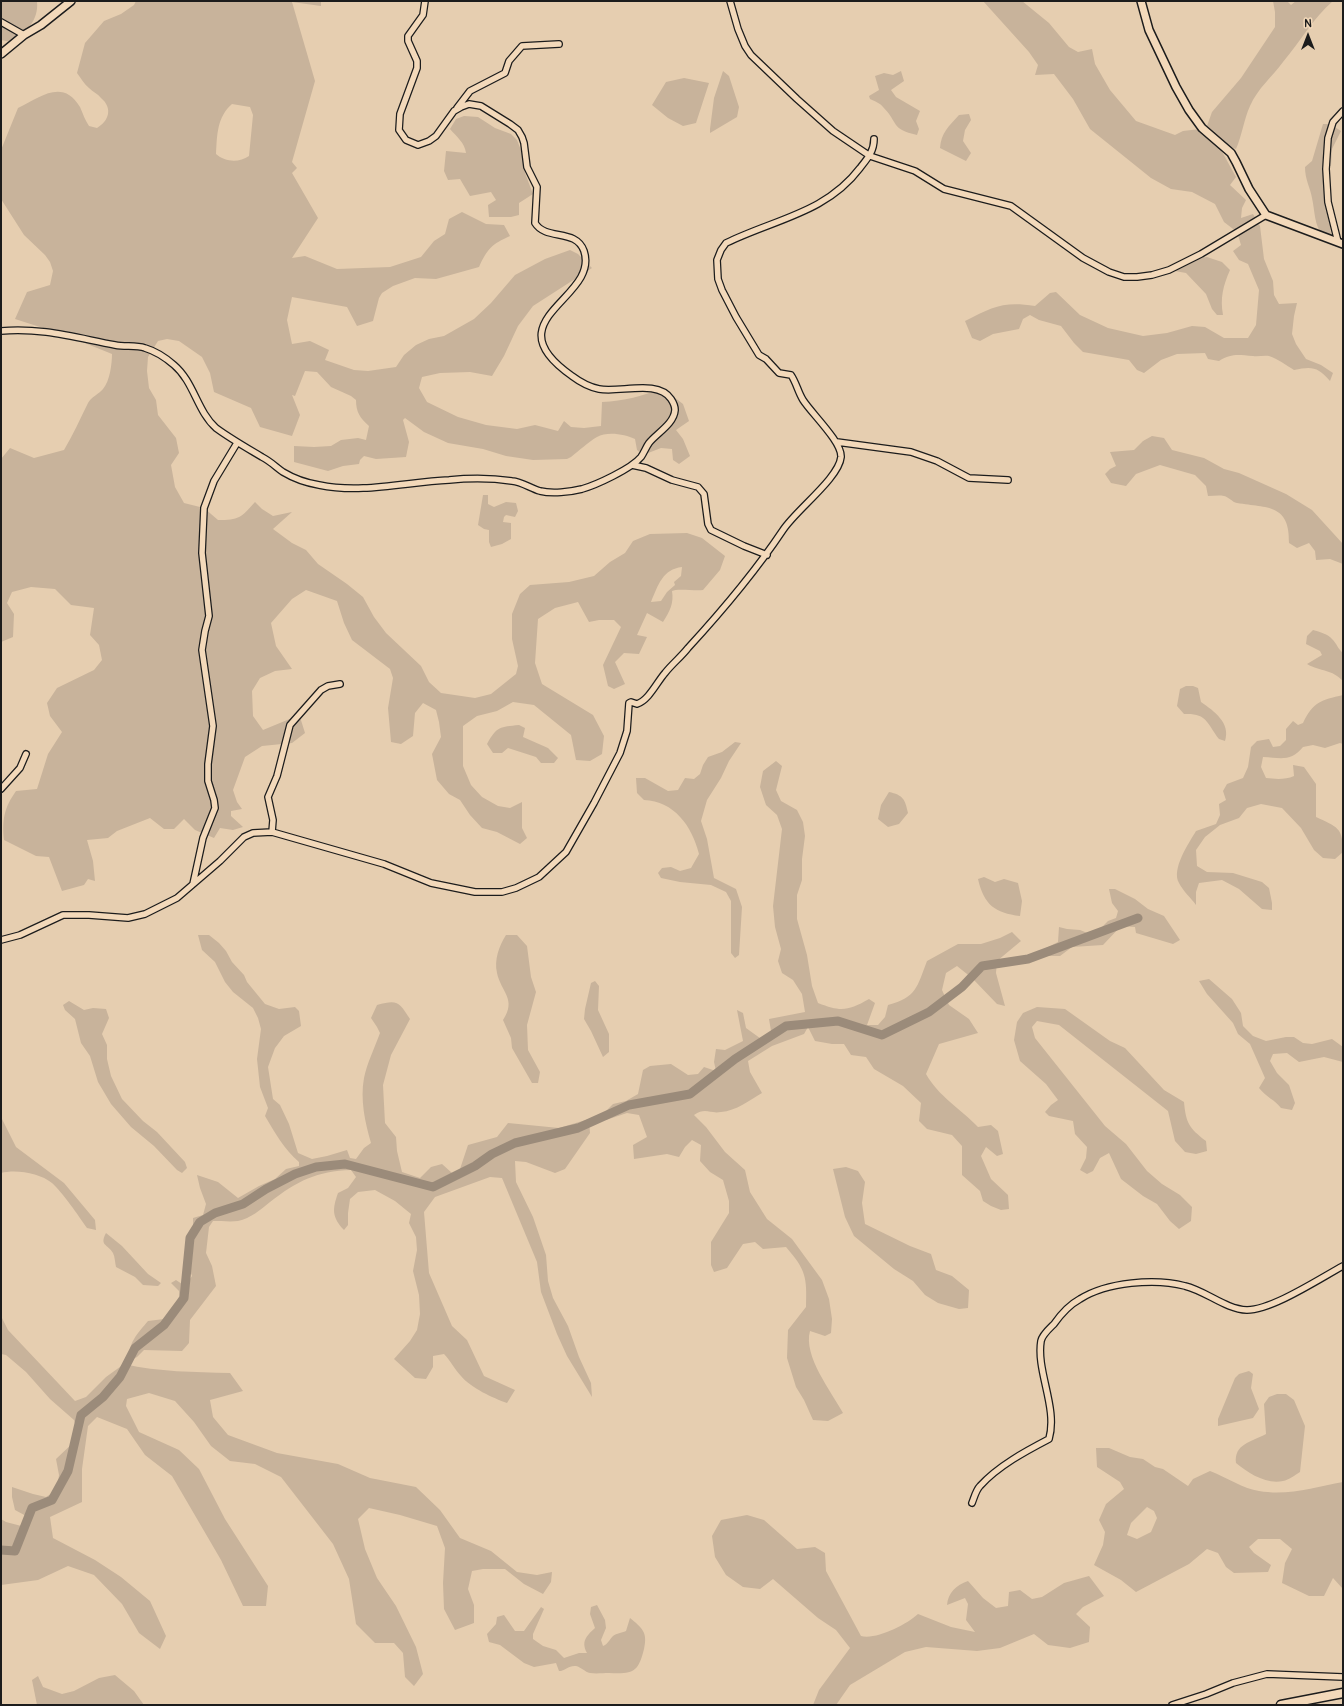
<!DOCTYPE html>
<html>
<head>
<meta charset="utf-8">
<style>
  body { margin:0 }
  #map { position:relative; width:1344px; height:1706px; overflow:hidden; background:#e6ceb0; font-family:Pangolin,sans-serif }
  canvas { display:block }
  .frame { position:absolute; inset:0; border:2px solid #1c1c1c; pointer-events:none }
  .north { position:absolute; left:1288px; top:16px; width:40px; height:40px; -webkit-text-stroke:3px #f3d9ba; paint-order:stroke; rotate:0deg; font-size:11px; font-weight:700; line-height:16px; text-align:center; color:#1c1c1c }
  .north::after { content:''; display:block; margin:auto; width:14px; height:18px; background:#1c1c1c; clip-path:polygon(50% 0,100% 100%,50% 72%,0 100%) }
</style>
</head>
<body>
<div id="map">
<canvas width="1344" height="1706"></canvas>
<div class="frame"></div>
<div class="north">N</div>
</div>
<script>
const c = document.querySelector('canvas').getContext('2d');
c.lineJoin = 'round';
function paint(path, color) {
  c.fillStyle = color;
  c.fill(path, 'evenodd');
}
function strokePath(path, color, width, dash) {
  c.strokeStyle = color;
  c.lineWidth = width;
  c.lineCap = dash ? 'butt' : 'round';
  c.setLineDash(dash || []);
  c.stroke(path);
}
paint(new Path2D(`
  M1 1H37C39 21 26 32 11 42L1 40Z
  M136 1H321V6L292 2 315 81 292 162 297 168 292 173 318 218 292 258 305 256 337 269 390 267 421 257 434 241 445 234 449 219 462 212 486 224 504 225 510 236C492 244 487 249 479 267L436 279 415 278 393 286 382 293 379 298 373 321 357 326 347 307 292 297 287 320 292 344 310 341 329 350 325 360 354 370 368 371 396 367 404 355 416 345 429 339 444 336 474 319 491 303 515 275 545 259 570 250 578 254 592 268 533 306 518 326 504 356 492 376 470 372 440 373 422 377 419 388 427 402 458 417 486 425 517 429 535 425 558 431 564 421 571 427 584 428 601 426 602 402C624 401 643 396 662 388L683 404 689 421 676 430 683 439 690 456 679 464 673 460 672 449 661 448 643 455 637 450 635 439C625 434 607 431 597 437 588 442 579 451 571 457L567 459 533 460 506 456 483 449 448 443 424 432 405 418 403 420 409 442 406 457 376 459 364 456 360 460 359 464 343 466 328 471 294 462V446L314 447 331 446 341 440 358 438 366 440 369 426C360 418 356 412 356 400L351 396 331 387 317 372 305 371 295 396 292 395 300 415 292 436 260 427 251 408 214 392 210 373 202 357 179 341 167 339 158 341 148 357 147 371 149 388 156 400 158 415 176 438 179 453 171 465 175 487 184 503 204 508 218 520C239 520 241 518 255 502L262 509 273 516 292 512 273 529 292 543 306 550 318 564 347 584 363 597 374 617 386 633 421 666 429 682 441 693 475 698 491 694 516 674 518 666 512 639V614L520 594 530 585 569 582 594 576 610 562 625 553 633 541 650 534 687 533 702 538 725 556 720 570 703 590C694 591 677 588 672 591 674 603 670 611 663 622L647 613 637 635 647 637 639 654 624 653 615 662 625 684 614 689 608 686 603 665 621 627 614 620H599L589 622 578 602 555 608 538 619 535 663 542 684 593 715 604 736 602 754 590 761 576 760 571 735 534 705 513 702 497 711 477 716 463 726V766L471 785 482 797 498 806 510 808 522 802V828L527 838 520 844 497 832 482 828 470 815 460 800 449 794 437 780 432 754 441 737 439 722 436 710 423 703 415 713 413 736 401 744 391 742 388 708 393 678 390 669 352 640 344 623 337 601 306 590 292 599 271 623 276 646 292 669 275 671 260 678 252 691 253 716 263 730 292 718 300 717 305 733 292 743 262 746 245 757 233 790 237 802 242 809 231 811V816L243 827 233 830 220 828 214 838 195 830 184 819 174 829H164L150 818 117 831 108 838 87 840 93 861 95 881 88 879 84 885 62 891 49 857 36 856 4 840C2 820 4 808 16 791L37 789 48 754 62 732 50 716 47 703 57 688 94 670 102 660 99 645 90 635 94 608 71 605 55 589 31 587 12 592 7 603 14 614 13 637 1 642V459L10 448 34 458 64 450C73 435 80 419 88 403 91 397 99 394 103 389 110 381 112 363 112 354L65 335 15 319 27 292 50 285 53 271 50 262 45 255 24 235 1 199V150L18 108C40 97 63 78 80 107 83 114 85 120 89 126L97 128C109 121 113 108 101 98 98 94 93 92 89 88 84 84 81 78 77 73L85 43 104 21 121 14 134 5ZM232 104 250 107 253 115 249 156C239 163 225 162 216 154 217 135 217 117 232 104ZM682 567 681 576 674 582 675 585 667 592 661 601 651 602C658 585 663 569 682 567Z
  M983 1H1022L1049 23 1069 47 1078 52 1092 49 1095 64 1110 90 1136 121 1175 135 1183 131 1200 129 1220 148 1236 177 1230 185 1246 200 1242 208 1241 218 1253 214 1260 226 1264 259 1273 281 1274 295 1279 304 1297 303 1294 316 1292 334 1296 344 1306 359 1321 365 1333 373 1330 381C1318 367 1312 366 1294 370 1286 365 1278 359 1269 356 1264 355 1258 357 1253 356 1238 355 1232 353 1219 361L1208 359 1205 353 1177 354 1161 360 1144 373 1137 370 1129 360 1083 352 1074 343 1061 326 1039 320 1030 315 1023 319 1019 329 993 334 980 341 972 338 965 321C993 307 1003 301 1035 306L1050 293 1056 292 1080 315 1108 328 1143 336 1167 333 1192 326 1205 327 1224 338H1248L1256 325 1259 290 1248 264 1239 260 1233 251 1241 245 1237 232 1224 222 1215 204 1192 192 1171 189 1151 178 1090 129 1073 99 1054 74 1035 75 1038 65 1029 52Z
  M1273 1H1287L1291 5 1296 1H1333C1313 18 1300 42 1283 62 1272 77 1258 88 1250 106 1244 119 1242 135 1236 149L1226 145 1207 126 1212 112 1241 78 1275 27V12Z
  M723 71 729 76 739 107 737 117 710 133V129L714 98Z
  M901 71 904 81 891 90 896 97 920 111 916 121 919 129 917 135C890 129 899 123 883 107 880 103 874 101 870 99L869 96 879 90 875 76 884 73 893 75Z
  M684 78 709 83 696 123 683 126 668 118 652 105 666 82Z
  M969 114 971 120 965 130 963 141 971 153 966 161 940 148C941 133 949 126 959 115Z
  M464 116 478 117 495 128 511 134 517 140 524 158 525 173 533 194 519 203V215L511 217H489L488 205 496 200 491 192 470 196 460 179 448 180 444 171 446 151 466 153C465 143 456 136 450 129L456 119Z
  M1323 124H1330L1341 131 1332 149 1331 166 1322 167 1331 234 1323 235C1314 226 1315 211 1312 198 1310 187 1305 180 1305 167L1312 161Z
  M1207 257 1222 262 1230 270C1223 286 1220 298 1223 315H1217L1212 309 1206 294 1186 273 1175 271V266L1187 260Z
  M1152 436 1164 438 1172 450 1204 458 1224 469 1239 473 1286 494 1312 510 1343 544V564L1330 559 1316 560 1315 551 1309 543 1297 548 1289 543C1290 504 1268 508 1237 503 1232 502 1229 497 1224 496 1219 495 1213 496 1208 496L1206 486 1195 475 1160 465 1136 474 1126 486 1111 483 1105 474 1110 469 1116 466 1110 452 1134 450 1143 441Z
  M483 495H488V504L494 507 506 502 516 503 518 511 515 517 506 515 504 517 503 522 511 523V539L502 544 491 547 489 542V530L484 529 478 525Z
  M1313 630C1320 632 1328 634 1332 639 1337 644 1338 649 1343 653V681C1332 669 1321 672 1307 664L1322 655 1320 651 1306 644 1307 636Z
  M1186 686H1193L1198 688 1201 702C1214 711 1231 723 1225 741L1219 739C1206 722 1207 713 1184 714L1177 706 1180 689Z
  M1343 695V744L1340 743 1325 748 1313 745 1303 747C1291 762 1281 758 1263 757L1261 767 1266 778C1275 779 1285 780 1294 776L1293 765 1304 767 1316 784V817C1337 827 1343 827 1343 852L1335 859 1323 858 1314 850 1301 828 1282 808 1261 804 1247 808 1239 818 1220 825 1205 837 1196 850 1197 866 1207 872 1233 873 1262 882 1269 888 1272 903V910L1262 909 1239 889 1222 880 1199 883 1196 892V905C1191 898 1183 891 1179 883 1171 869 1189 843 1196 831L1216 824 1220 815 1219 804 1226 800 1223 791 1227 784 1243 778 1248 767 1251 747 1257 741 1269 739 1273 747 1280 746 1286 740V729L1293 721 1298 725 1303 723C1313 702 1321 700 1343 695Z
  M519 725 525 728 523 737 548 748 558 758 554 763H541L536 757 508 748 502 753H493L487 744C497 726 500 727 519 725Z
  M735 742 741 743 729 761 721 778 707 800 701 821 707 839 714 878 736 889 742 907 739 955 735 958 731 953V901L726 892 711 885 680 882 661 878 658 873 662 868 671 867 680 871 691 868 699 854C692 826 674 801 644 800L637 793 636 778H645L668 791 678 790 685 778 694 779 700 774 703 765 708 757 722 752Z
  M776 761 782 766 776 790 781 801 797 810 803 822 805 836 802 859V880L797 895V919L807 955 812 986 818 1003C841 1012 848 1011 869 999L875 1003 867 1025H878L885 1017 888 1005C917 997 917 987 927 961L958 944H981L1000 938 1012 932 1021 941 997 961 996 973 1005 1006 997 1004 972 978 957 966 946 973 942 990 949 1005 969 1019 978 1033 939 1044 926 1074C939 1097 960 1108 978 1127L991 1125 998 1131 1003 1154 997 1156 986 1147 981 1156 991 1179 1008 1195 1009 1209 1001 1210 991 1206 983 1201 980 1191 962 1175V1146L952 1135 927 1129 919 1121 921 1103 903 1086 874 1069 866 1057 851 1055 844 1044H832L815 1041 808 1027 804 1034 772 1046 748 1061 750 1072 762 1093C750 1100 736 1111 721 1112 709 1114 706 1107 694 1115L706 1127 725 1152 745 1170 750 1192 767 1219 792 1239 822 1280 829 1299 832 1319 831 1333 825 1336 810 1331C803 1356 831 1391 843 1413L828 1421 813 1420 804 1400 796 1387 787 1358 788 1330 806 1307C807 1277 806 1270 786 1247L763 1249 755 1242 743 1244 727 1268 714 1272 711 1265V1242L729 1213V1201L723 1180 710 1172 700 1161 701 1145 692 1140 685 1147 679 1157 667 1154 634 1159 633 1145 647 1137 639 1115 627 1113 606 1120 601 1116 613 1104 626 1101 638 1094 643 1070 650 1066 671 1064 688 1075 698 1074 704 1067 716 1071 714 1062 716 1049 725 1050 743 1041 737 1010 743 1013 746 1028 764 1041 771 1031 769 1019 805 1012 802 994 793 980 782 973 778 961 781 949 775 927 773 906 782 829 777 815 766 805 760 787 763 771Z
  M889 792C903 795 905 799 908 813L899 824 888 827 878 819 881 805Z
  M984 877 995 882 1004 879 1018 883 1022 901 1020 916C995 913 984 905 978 879Z
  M1109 889H1115L1135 899 1148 909 1164 916 1180 940 1173 944 1136 933 1135 927 1121 926 1103 945 1072 947 1060 956H1044L1041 953 1046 948 1058 942 1059 927 1067 929 1080 930 1090 934 1096 933 1108 921 1116 918 1118 911 1112 903Z
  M198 935H209L219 943 226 951 232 962 244 975 247 982 265 1004 279 1009 295 1007 299 1011 301 1026 284 1036 275 1048 268 1067 273 1099 280 1105 289 1124 298 1153 312 1159 327 1156 347 1150 350 1158 356 1159 364 1148 371 1143C365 1123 360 1099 364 1078 367 1063 375 1047 380 1033L377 1027 371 1018 377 1005C398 999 399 1002 410 1019L391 1055 383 1085 385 1123 396 1137 397 1151 402 1172 420 1178 431 1167 442 1164 452 1173 459 1172 468 1145 497 1137 508 1123 559 1128 589 1119 590 1133 565 1169 555 1173 526 1162 515 1161 516 1182 533 1217 546 1255 548 1281 553 1298 568 1326 579 1357 591 1383 592 1397 567 1356 557 1334 541 1292 537 1262 502 1178 490 1177 435 1197 424 1212 429 1273 452 1326 467 1340 484 1376 515 1390 507 1403C493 1398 471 1388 461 1376 454 1369 451 1361 444 1354L433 1356V1367L426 1379 415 1378 394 1359 410 1341 417 1330 420 1314 419 1295 413 1271 417 1250 416 1237 409 1223 411 1214 395 1201 375 1190 358 1192 350 1199 348 1213V1225L344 1230C332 1217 332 1210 338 1193L348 1188 356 1177 351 1170C317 1171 297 1181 270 1202 260 1210 251 1218 238 1221 231 1222 221 1221 213 1221L209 1227 206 1253 212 1266 216 1286 190 1320 189 1343 182 1351 144 1350 137 1357 131 1360C126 1344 139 1332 148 1321L172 1318 179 1297V1291L171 1283 176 1280 185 1286 192 1276 187 1263 193 1247V1218L203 1215 206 1204 200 1188 197 1175 218 1182 238 1198 259 1186 275 1179 286 1169 299 1166V1162C284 1149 275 1133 265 1116L268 1108 260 1087 257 1059 261 1029 258 1018 253 1008 233 992 225 982 215 962 202 950Z
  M506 935H517L527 946 531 977 536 992 527 1025 528 1050 540 1072 538 1083H532L512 1048 511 1038 503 1020C517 999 501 992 497 973 494 960 499 946 506 935Z
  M1209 979 1232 999 1241 1013 1243 1026 1253 1036 1266 1041 1286 1037H1294L1303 1043 1312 1044 1332 1039 1343 1047V1062L1324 1057 1299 1062 1287 1053 1273 1054 1270 1061 1277 1073 1289 1085 1295 1103 1292 1110 1281 1108C1274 1099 1267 1098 1259 1088L1265 1078 1250 1044 1238 1034 1233 1023 1207 994 1199 981Z
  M595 981 599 986 598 1010 609 1034V1052L603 1057 591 1031 584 1019 585 1009 591 983Z
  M69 1001 84 1010 93 1008 106 1009 109 1018 102 1034 107 1045V1059L111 1076 122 1099 143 1121 157 1132 185 1162 187 1168 182 1173 177 1170 154 1146 131 1127 111 1104 98 1082 90 1056 81 1043 75 1019 65 1010 63 1005Z
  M1037 1007 1065 1009 1110 1041 1125 1048 1164 1090 1184 1102C1186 1123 1189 1128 1206 1141L1207 1151 1196 1154 1185 1152 1175 1141 1168 1111 1059 1025 1037 1021 1032 1027 1035 1038 1105 1126 1126 1144 1147 1171 1162 1184 1180 1195 1192 1207 1191 1221 1179 1229 1170 1221 1157 1204 1143 1196 1121 1179 1109 1153 1100 1158 1093 1171 1087 1174 1080 1170 1086 1158 1087 1147 1075 1134 1073 1121 1049 1116 1045 1112 1051 1105 1058 1100 1046 1084 1020 1061 1014 1040 1017 1022 1023 1013Z
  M1 1117 16 1147 64 1183 95 1220 96 1230 87 1228C78 1215 63 1193 52 1183 40 1173 16 1169 1 1173Z
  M846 1167 858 1171 865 1182 862 1203 865 1224 910 1246 931 1254 936 1270 952 1276 969 1290 968 1308 959 1309 938 1303 925 1295 913 1281 894 1269 854 1236 845 1217 833 1169Z
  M106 1233 122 1246 148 1274 161 1283 158 1286 143 1285 135 1277 116 1267C115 1263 115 1257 113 1253 108 1244 99 1246 106 1233Z
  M1 1316 8 1330 75 1401 86 1397 106 1377 124 1364C159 1372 194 1372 230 1373L243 1391 210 1400 213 1417 228 1435 277 1453 338 1464 370 1478 416 1487 440 1510 460 1538 491 1551 517 1572 537 1575 552 1572 551 1582 543 1594 524 1584 505 1569H483L472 1571 468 1589 474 1605V1623L455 1630 444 1609 443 1583 445 1548 437 1526 400 1515 369 1508 358 1519 365 1549 377 1578 396 1606 416 1647 423 1674 414 1686 405 1677 403 1653 394 1643H375L356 1624 349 1579 333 1544 281 1477 255 1464 230 1461 211 1446 194 1422 175 1401 149 1393 127 1399 126 1406 139 1432 179 1450 199 1469 225 1519 268 1586 266 1606H243L221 1560 172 1476 145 1455 127 1429 97 1417 88 1426 82 1469V1502L50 1517 53 1538 95 1560 121 1577 150 1601 166 1636 160 1649 139 1633 122 1604 94 1575 68 1566 38 1580 1 1585V1519L6 1522 29 1528 28 1517 15 1510 12 1497V1487L33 1494 46 1497 57 1490 59 1475 56 1459 75 1441 77 1430 74 1420 50 1399 26 1372 6 1355 1 1354Z
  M1249 1371 1253 1374 1251 1388 1259 1409 1253 1418 1218 1426V1419L1235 1378 1239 1374Z
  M1277 1394H1286L1294 1400 1305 1426 1300 1472C1295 1475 1289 1480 1283 1481 1267 1485 1248 1473 1236 1463 1234 1444 1251 1442 1266 1434L1264 1404 1269 1397Z
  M1096 1448H1109L1130 1457 1143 1459 1155 1467 1163 1469 1188 1486 1193 1479 1210 1471C1226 1477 1244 1489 1259 1491 1288 1496 1316 1487 1343 1482V1589L1333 1578 1324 1596H1309L1282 1583 1285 1563 1292 1549 1280 1539H1258L1249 1547 1254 1553 1271 1565 1268 1572 1234 1573 1226 1567 1218 1553 1207 1549 1189 1564 1136 1592 1121 1580 1094 1565 1103 1545 1105 1532 1099 1520 1106 1504 1124 1489 1120 1482 1097 1467ZM1147 1507 1154 1511 1157 1518 1151 1532 1137 1539 1127 1535 1131 1523Z
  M747 1515 764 1520 797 1549 815 1547 825 1553 826 1571 861 1636C876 1640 906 1625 918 1614L951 1627 975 1632 966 1620 968 1604 965 1598 947 1605C948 1593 956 1585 968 1581L983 1598 996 1608 1008 1606 1009 1592 1020 1590 1032 1599 1042 1597 1064 1583 1089 1576 1104 1596 1083 1607 1076 1614 1090 1627 1089 1642 1070 1648 1048 1645 1034 1634 1000 1648 977 1651 926 1647 905 1652 850 1685 836 1705H813L819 1690 850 1648 836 1630 818 1618 773 1579 760 1589 743 1587 726 1575 715 1557 712 1536 721 1520Z
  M597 1605 605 1620 606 1628 601 1640 603 1646C608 1644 609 1640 613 1636 617 1633 621 1633 626 1631L630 1618C642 1628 648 1632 644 1649 638 1673 633 1674 609 1673 603 1673 596 1674 590 1673 585 1672 581 1667 576 1666 569 1665 565 1671 559 1671L556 1663 534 1667 524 1663 500 1645 489 1642 487 1634 496 1624 497 1617 504 1615 515 1631H524L541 1607 544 1609 533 1634V1639L543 1646 556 1650 564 1658 579 1653H587C581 1642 586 1636 595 1628L590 1614 591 1607Z
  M115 1675 134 1691 144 1705H37L32 1680 38 1676 43 1687 62 1694 74 1691 99 1678Z`), '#c8b39b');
strokePath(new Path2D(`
  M1 1550 15 1551 32 1508 52 1500 68 1471 81 1415 103 1397 120 1377 135 1348 164 1325 184 1298 190 1238 200 1222 215 1213 243 1204 266 1189 295 1174 316 1167 345 1164 433 1187 475 1166 492 1154 515 1143 578 1128 629 1105 690 1094 735 1059 786 1026 838 1021 882 1035 929 1012 962 987 982 966 1028 959 1138 918`), '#9b8b7a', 9);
const minor = new Path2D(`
  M730 1 738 29 745 46 751 55 797 99 833 131 870 156 915 171 944 189 1011 206 1083 258 1109 272 1124 277H1137L1152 275 1169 270 1201 254 1266 215
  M1 22 24 35
  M457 108 470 91 505 73 509 61 522 46 559 44
  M1338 242 1328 202 1326 169 1328 138 1333 122 1343 111
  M1 331C40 327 77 338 115 345 125 347 136 345 145 348 155 351 166 358 174 365 194 382 197 411 216 428 231 439 247 448 262 457 270 461 276 467 283 472 293 478 307 483 319 485 362 494 406 482 449 480 469 478 492 478 512 481 522 482 530 488 540 491 552 494 570 492 582 489 596 485 631 469 641 457 644 453 646 447 649 443 657 433 674 424 675 410 675 406 673 402 671 399 658 379 620 393 599 389 589 387 580 382 572 376 490 319 600 299 584 251 576 228 546 241 535 223L537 187 527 167 524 143 522 137 518 130 510 124 481 106 469 104 461 107 454 111 436 136 429 141 418 145 406 140 399 130 400 114 417 68V61L408 41V36L423 15 425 1
  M837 442 911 452 937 461 969 478 1008 480
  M632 465 646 468 672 480 698 487 704 494 708 524 711 530 744 546 767 555
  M1 789 20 768 26 754
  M272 832 273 820 268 797 277 776 290 725 321 690 328 686 340 684
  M193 884 203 838 215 808 214 800 208 781V764L213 726 202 650 205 631 209 616 202 553 204 508 214 481 237 443
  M1 940 20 935 63 915H89L128 918 145 914 177 898 220 861 244 837 253 833 272 832 384 864 431 883 475 892H502L516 888 539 877 566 852 594 803 620 753 627 731 629 703 631 702 637 704C649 700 657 682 665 673 672 664 681 657 688 648 722 611 755 572 783 530 796 510 839 478 841 457 842 442 812 414 803 400 798 392 796 382 791 375L779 373 766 359 759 355 736 317 722 290 718 279 717 260 721 250 726 243C775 219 826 213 860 168 868 158 874 151 874 139
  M972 1503C974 1498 976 1490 980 1486 998 1466 1026 1451 1049 1439 1058 1408 1036 1371 1041 1341 1042 1335 1050 1328 1054 1324 1061 1314 1069 1305 1080 1299 1107 1282 1155 1278 1185 1286 1206 1291 1225 1309 1247 1310 1272 1310 1319 1279 1343 1266
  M1172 1705 1206 1694 1233 1683 1267 1674 1343 1677`);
const tertiary = new Path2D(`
  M1141 1 1149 30 1176 87 1189 110 1202 128 1231 153 1236 162 1249 189 1266 215 1343 244
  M1 54 24 35 41 25 71 1`);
const secondary = new Path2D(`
  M1281 1705 1343 1693`);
strokePath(minor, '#1c1c1c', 8);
strokePath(tertiary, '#1c1c1c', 10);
strokePath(secondary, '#1c1c1c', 11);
strokePath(minor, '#f3d9ba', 5.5);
strokePath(tertiary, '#f3d9ba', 7);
strokePath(secondary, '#f3d9ba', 8);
</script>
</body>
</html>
